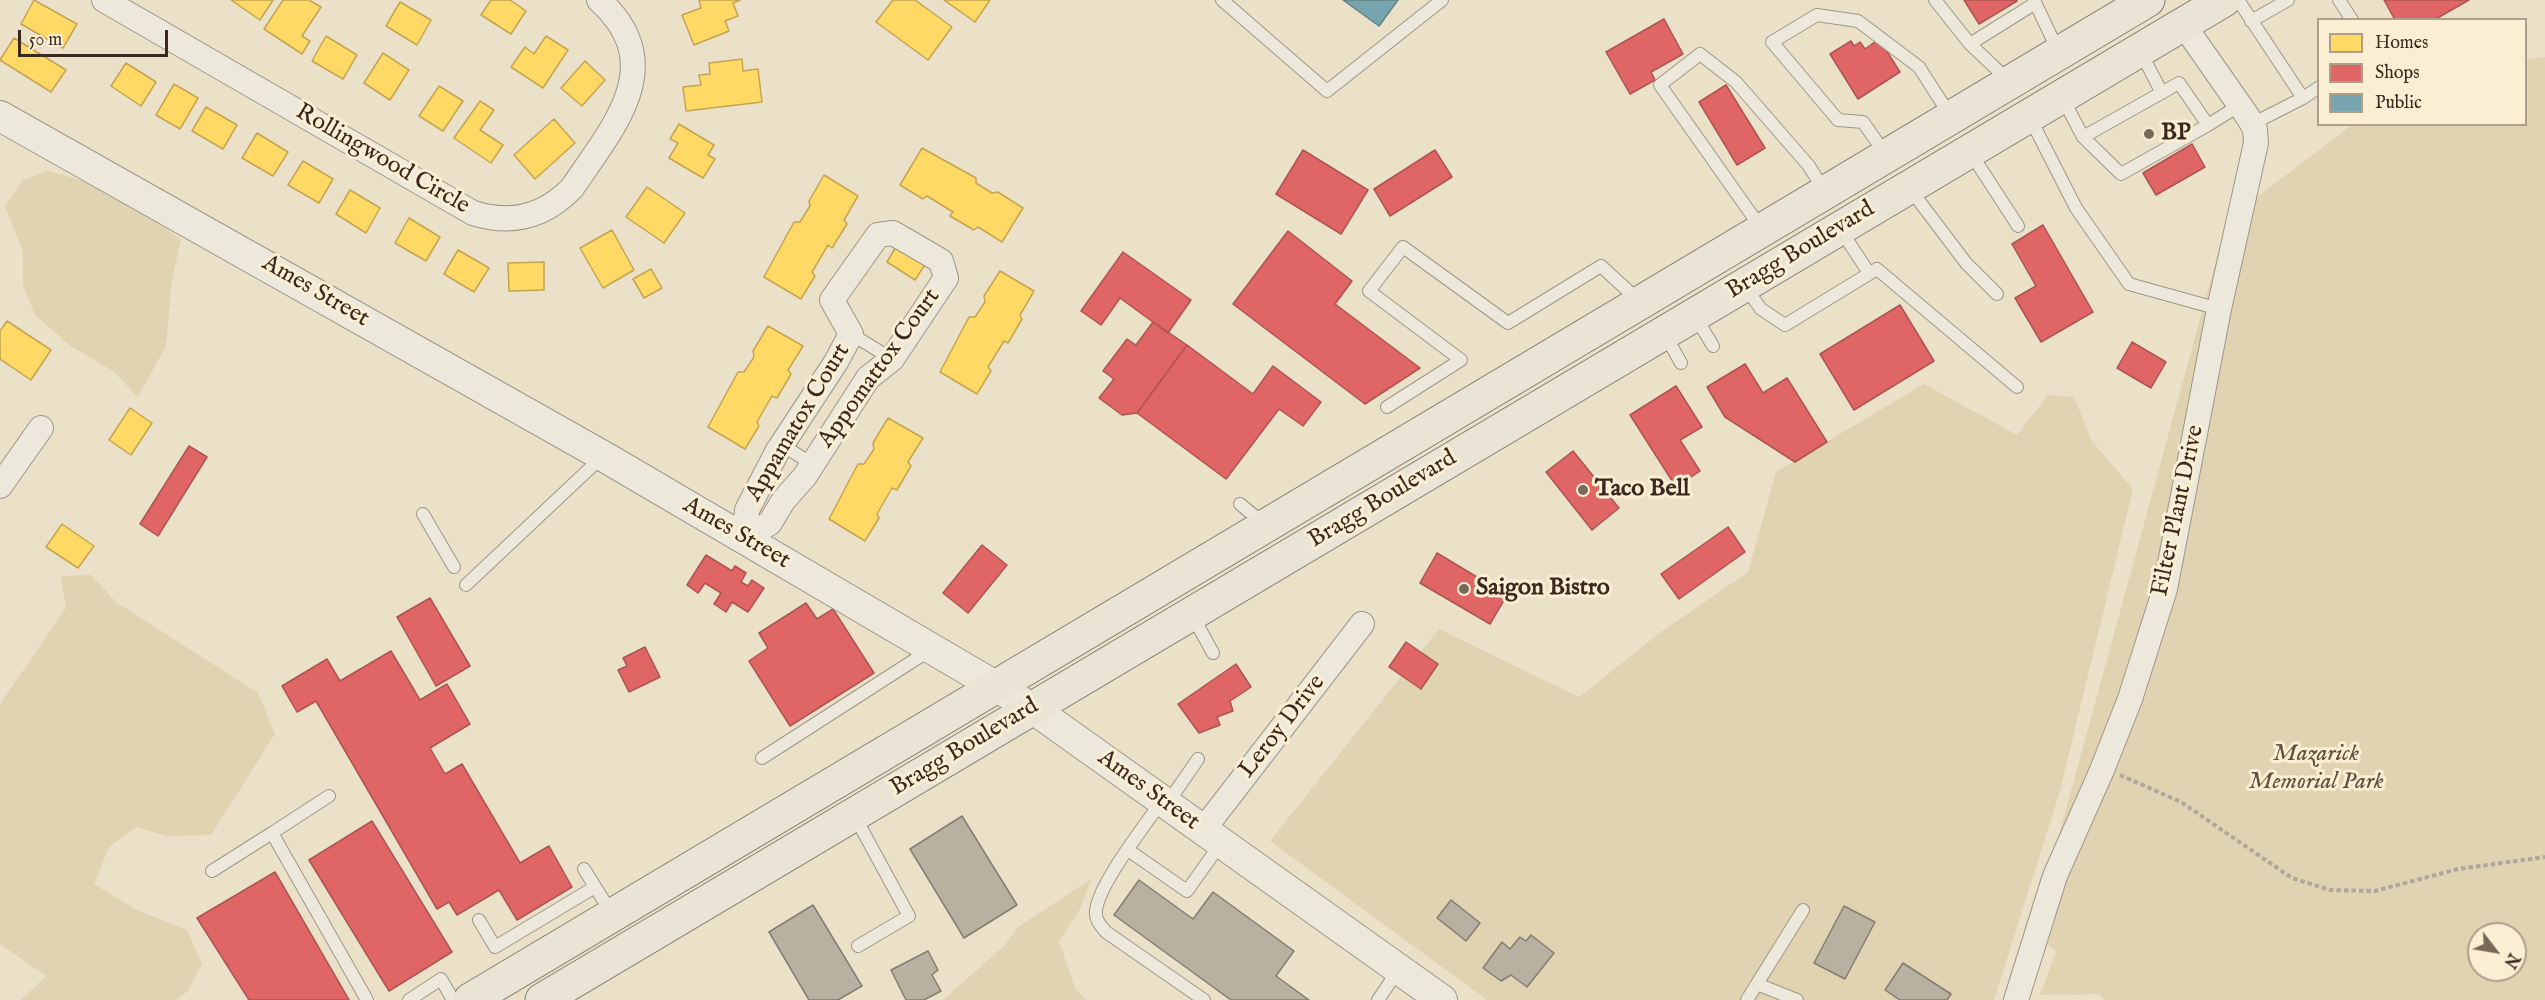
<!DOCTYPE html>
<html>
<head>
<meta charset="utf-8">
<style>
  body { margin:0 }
  #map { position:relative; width:2545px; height:1000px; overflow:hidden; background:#eae1c8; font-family:"IM FELL English",serif }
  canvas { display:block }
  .legend { position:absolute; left:2317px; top:18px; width:210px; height:108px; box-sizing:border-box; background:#faefd2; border:2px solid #ad9f8b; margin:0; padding:8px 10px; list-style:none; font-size:18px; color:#3a2821 }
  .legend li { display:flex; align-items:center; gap:12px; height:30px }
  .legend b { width:30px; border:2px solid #ad9f8b }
  .north { position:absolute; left:2467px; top:922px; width:60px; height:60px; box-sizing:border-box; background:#faefd2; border:2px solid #ad9f8b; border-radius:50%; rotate:121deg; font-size:16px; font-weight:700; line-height:24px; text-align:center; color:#3a2821 }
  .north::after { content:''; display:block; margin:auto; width:21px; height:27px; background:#78695b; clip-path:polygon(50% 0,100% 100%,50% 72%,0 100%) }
  .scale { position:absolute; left:18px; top:30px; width:150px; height:27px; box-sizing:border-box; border:3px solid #3a2821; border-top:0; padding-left:8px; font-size:18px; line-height:21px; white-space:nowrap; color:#3a2821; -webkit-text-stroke:4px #faefd2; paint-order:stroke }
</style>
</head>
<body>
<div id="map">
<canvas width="2545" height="1000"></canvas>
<ul class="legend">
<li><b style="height:16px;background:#ffd966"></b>Homes</li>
<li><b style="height:16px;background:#e06666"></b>Shops</li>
<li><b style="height:16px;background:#76a5af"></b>Public</li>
</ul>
<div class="north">N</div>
<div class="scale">50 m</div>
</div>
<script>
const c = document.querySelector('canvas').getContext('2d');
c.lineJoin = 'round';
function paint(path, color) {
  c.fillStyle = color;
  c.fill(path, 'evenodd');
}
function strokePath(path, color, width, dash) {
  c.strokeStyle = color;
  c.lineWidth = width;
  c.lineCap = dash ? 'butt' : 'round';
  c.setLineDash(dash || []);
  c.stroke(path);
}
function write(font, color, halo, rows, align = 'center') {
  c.font = font + ' "IM FELL English",serif';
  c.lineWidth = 6;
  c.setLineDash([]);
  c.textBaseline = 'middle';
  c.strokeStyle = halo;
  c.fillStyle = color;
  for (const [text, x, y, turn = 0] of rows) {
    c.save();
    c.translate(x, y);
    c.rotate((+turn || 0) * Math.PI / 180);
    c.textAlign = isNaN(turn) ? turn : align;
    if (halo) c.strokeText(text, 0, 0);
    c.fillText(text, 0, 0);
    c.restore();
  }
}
paint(new Path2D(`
  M2545 57V1000H2105L2099 994 2040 995 2056 952 2033 930 2227 220 2352 125 2526 124V59ZM2479 934H2515V970H2479Z
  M48 171 107 187 181 239 172 279 166 346 138 397 113 371 72 347 35 315 23 285V252L5 206 23 180Z
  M1924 384 2017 435 2048 395 2074 397 2092 441 2133 489 2060 791 1994 1000H1487L1270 841 1439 629 1579 697 1661 632 1748 572 1776 472Z
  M91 575 116 602 258 693 275 734 211 835 166 836 137 827 109 847 94 884 135 909 187 930 202 964 188 991 176 1000H21L46 976 0 944V704L66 608 61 576Z
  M1091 879 1080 909 1059 941 1075 988 1086 1000H943L1004 946 1018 927Z`), '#e0d3b2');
const homes = new Path2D(`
  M34 0 77 24 63 48 21 24Z
  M231 0H273L260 20Z
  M283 0H309L321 7 302 36 310 41 302 54 264 29Z
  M491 0H510L526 11 511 34 481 15Z
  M740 0 733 3 738 16 725 21 729 31 694 45 682 15 701 8 699 0Z
  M893 0H915L952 27 928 60 876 22Z
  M944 0H990L975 22Z
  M400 2 431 20 417 45 386 26Z
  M326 36 357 55 343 79 312 61Z
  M546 36 568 50 543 88 511 67 525 47 534 54Z
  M14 38 66 70 51 92 0 60Z
  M383 53 409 70 390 100 364 83Z
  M742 59 743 71 758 69 762 102 686 111 683 87 701 85 699 75 710 74 709 63Z
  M585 61 605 80 582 106 561 88Z
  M126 63 156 82 141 106 111 86Z
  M174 84 198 98 180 129 156 115Z
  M439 86 463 101 443 131 419 116Z
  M480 101 494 110 480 130 503 145 491 163 454 138Z
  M206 107 237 125 223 149 192 131Z
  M554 119 575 143 535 179 514 155Z
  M679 124 714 145 708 155 715 159 703 178 669 158 678 143 670 139Z
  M257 133 288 152 273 176 242 158Z
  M922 148 976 178V183L992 193 998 192 1023 208 1002 242 978 227 974 230 950 216 953 212 927 196 923 199 900 185Z
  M303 161 333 179 319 203 288 185Z
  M824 175 858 196 844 220 847 224 832 248 828 245 812 272 815 276 801 299 764 277 794 222H800L810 206 809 201Z
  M647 187 685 213 664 243 626 217Z
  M350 190 380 208 366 233 336 214Z
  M409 218 440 237 426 261 395 243Z
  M612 230 634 270 603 288 580 248Z
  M897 245 926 263 915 280 887 262Z
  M458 250 489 268 474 292 444 274Z
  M544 262V290L509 291 508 263Z
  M651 269 662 288 644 298 633 279Z
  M1000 271 1034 291 1020 315 1022 319 1008 343 1004 341 988 367 991 371 977 394 940 372 969 317H975L985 302 984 296Z
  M7 321 51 350 31 380 0 359V331Z
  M768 326 803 346 788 370 791 374 777 398 772 396 757 422 759 426 745 449 708 427 738 372H744L754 357 753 351Z
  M130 408 152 423 131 455 109 440Z
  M888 418 923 438 908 462 911 466 897 490 892 488 877 514 879 518 865 541 829 519 858 464H864L874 449 873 443Z
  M62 524 94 546 78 568 46 547Z`);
paint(homes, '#ffd966');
strokePath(homes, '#c4a451', 1.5);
const shops = new Path2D(`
  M1964 0H2017V1L1979 24Z
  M2384 0H2469L2434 20H2395Z
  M1664 19 1683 54 1651 72 1655 80 1630 94 1606 52Z
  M1879 39 1900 72 1858 99 1830 54 1851 41 1854 46 1860 42 1865 49Z
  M1726 85 1765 148 1737 165 1699 102Z
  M2192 144 2205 167 2156 195 2143 173Z
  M1303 150 1368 190 1341 234 1276 194Z
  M1435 150 1452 177 1390 216 1374 189Z
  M2043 225 2093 312 2041 342 2015 298 2036 286 2012 244Z
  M1288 231 1352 281 1335 304 1420 368 1365 404 1233 304Z
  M1123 252 1191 300 1168 333 1120 298 1101 325 1081 311Z
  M1900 305 1934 361 1854 410 1820 354Z
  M1153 322 1187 345 1137 413 1122 415 1099 398 1114 379 1103 371 1127 339 1136 345Z
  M2132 342 2166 362 2151 388 2117 368Z
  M1187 345 1253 394 1273 366 1321 402 1303 426 1279 409 1226 479 1137 413Z
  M1745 364 1763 393 1787 378 1827 442 1795 462 1725 417 1707 387Z
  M1676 386 1702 427 1680 440 1700 471 1676 487 1630 415Z
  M189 446 207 457 158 536 140 524Z
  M1573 451 1619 508 1592 530 1546 472Z
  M1728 527 1745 552 1679 599 1661 574Z
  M982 545 1007 565 968 613 943 593Z
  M1437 553 1507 595 1490 624 1420 583Z
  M706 555 732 571 735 566 746 573 741 582 748 586 752 580 764 588 748 612 732 602 726 612 714 604 721 593 705 583 698 593 687 585Z
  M430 598 470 666 436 686 397 617Z
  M806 603 817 619 833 609 874 673 790 726 749 661 768 648 759 633Z
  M1406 642 1438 664 1421 689 1389 667Z
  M645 647 660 677 629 692 618 670 627 666 623 658Z
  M391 651 420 700 447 684 470 724 430 748 445 774 462 764 520 863 549 846 572 887 517 920 499 890 457 915 449 902 437 909 316 701 297 712 282 686 327 659 340 681Z
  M1236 664 1251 687 1230 701 1233 711 1217 717 1220 725 1199 733 1178 704Z
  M372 821 452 952 389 991 309 860Z
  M275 872 349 1000H249L197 918Z`);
paint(shops, '#e06666');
strokePath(shops, '#ae5351', 1.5);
const public = new Path2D(`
  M1343 0H1398L1379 26Z`);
paint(public, '#76a5af');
strokePath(public, '#648084', 1.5);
const building = new Path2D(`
  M962 816 1017 905 964 938 910 849Z
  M1139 880 1193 919 1213 892 1294 951 1276 976 1309 1000H1231L1114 915Z
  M1451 900 1480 923 1466 941 1437 918Z
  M813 905 862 986 838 1000H809L769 932Z
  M1844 906 1875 922 1845 979 1814 963Z
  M1531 935 1554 953 1527 987 1511 975 1501 981 1483 968 1502 942 1510 949 1520 937 1526 941Z
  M928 951 938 970 932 975 941 991 924 1000H906L891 970Z
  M1903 963 1951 994 1947 1000H1900L1885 990Z`);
paint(building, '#b8b0a0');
strokePath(building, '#857d71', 1.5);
const service = new Path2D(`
  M1222 0 1327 91 1442 0
  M1935 0 1970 44 2009 81
  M2034 0 2059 53
  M2238 0 2303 98 2252 124
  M2339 0 2352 20
  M2251 21 2288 0
  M1970 44 2034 4
  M2140 51 2162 93
  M2062 97 2083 137 2121 174 2208 125 2179 83 2083 137
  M2303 98 2318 88
  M2029 116 2076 208 2129 284 2219 309
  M2208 125 2240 105
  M1970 152 2018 226
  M1886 155 1863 122 1838 120 1772 42 1817 15 1858 21 1919 67 1951 117
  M1910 189 1966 263 1997 294
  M1761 228 1660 85 1700 54 1736 82 1809 166 1825 192
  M1840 229 1869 273
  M1745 287 1761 309 1785 325 1877 269 2017 387
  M1695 316 1713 346
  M1664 333 1681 363
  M851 334 892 359
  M1387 407 1461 360 1369 291 1403 247 1508 323 1601 266 1639 301
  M782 445 812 464
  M1240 504 1264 524
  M423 514 454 567
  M466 585 603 456
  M1192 615 1213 653
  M762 758 930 650
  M329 796 272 833 367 1000
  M1162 801C1145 825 1098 885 1096 911 1095 920 1101 926 1106 932L1204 1000
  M1167 804 1198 759
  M854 815 909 916 858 946
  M1128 850 1187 891 1221 843
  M584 869 612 914
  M212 871 272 833
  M479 920 495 947 595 887
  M1757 984 1797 1000
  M409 1000 441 979 453 1000
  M1378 1000 1399 969
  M1747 1000 1803 910`);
const minor = new Path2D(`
  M104 0 473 213C511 225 544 217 572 188 612 128 671 65 599 0
  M893 233 941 261 946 278 892 359 868 378 805 476 783 501 770 523 744 538 747 510 777 452 836 362 851 334 832 300 878 235Z
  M0 486 41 428
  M1203 830 1362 624
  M2016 1000 2055 876 2102 770 2130 699 2165 589 2219 309 2256 143 2255 129 2248 117 2183 24`);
const tertiary = new Path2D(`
  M0 116 603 456 997 687 1032 708 1442 1000`);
const primary = new Path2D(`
  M470 1000 2148 0
  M542 1000 2224 0`);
strokePath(service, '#9e9687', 14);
strokePath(minor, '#9e9687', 26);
strokePath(tertiary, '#9e9687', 32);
strokePath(primary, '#857d71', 35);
strokePath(new Path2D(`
  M2120 775 2181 802 2292 878 2330 890 2375 891 2458 869 2545 857`), '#ada79e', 4, [4.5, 3]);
strokePath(service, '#ede8dc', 12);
strokePath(minor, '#ede8dc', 24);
strokePath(tertiary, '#ede8dc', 30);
strokePath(primary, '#e9e4d6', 33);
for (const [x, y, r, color] of [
  [2149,134,6,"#78695b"],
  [1583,490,6,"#78695b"],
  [1464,589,6,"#78695b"]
]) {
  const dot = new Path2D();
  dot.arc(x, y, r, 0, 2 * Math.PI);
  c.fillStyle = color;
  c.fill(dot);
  strokePath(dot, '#faefd2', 2);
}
write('bold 24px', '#3a2821', '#faefd2', [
  ["BP",2161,134],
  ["Taco Bell",1595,490],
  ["Saigon Bistro",1476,589]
], 'left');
write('24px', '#3a2821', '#faefd2', [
  ["Rollingwood Circle",382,160,30],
  ["Bragg Boulevard",1801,251,-31],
  ["Ames Street",315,292,30],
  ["Appomattox Court",880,369,-54],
  ["Appamatox Court",799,423,-59],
  ["Bragg Boulevard",1383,500,-31],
  ["Filter Plant Drive",2179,511,-78],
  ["Ames Street",736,534,30],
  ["Leroy Drive",1283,727,-52],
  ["Bragg Boulevard",965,748,-31],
  ["Ames Street",1148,791,36]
]);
write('italic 24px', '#625041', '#faefd2', [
  ["Mazarick",2316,755],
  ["Memorial Park",2316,783]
]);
</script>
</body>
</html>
